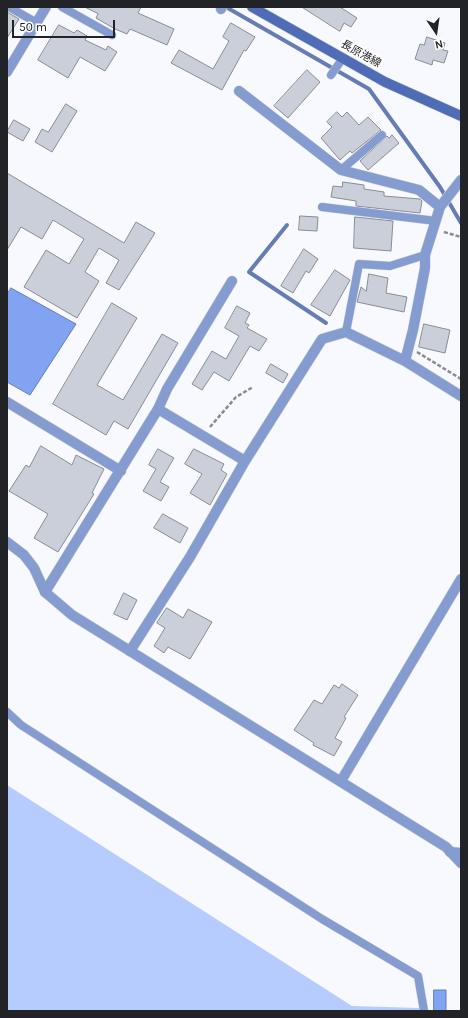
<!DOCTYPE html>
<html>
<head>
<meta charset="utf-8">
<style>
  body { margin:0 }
  #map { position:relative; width:468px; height:1018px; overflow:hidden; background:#f8f9fe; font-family:Karla,sans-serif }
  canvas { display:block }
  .frame { position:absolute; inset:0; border:8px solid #222327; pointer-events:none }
  .north { position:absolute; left:416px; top:12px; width:40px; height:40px; -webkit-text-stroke:3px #fff; paint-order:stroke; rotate:167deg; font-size:11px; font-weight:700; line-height:16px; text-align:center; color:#222327 }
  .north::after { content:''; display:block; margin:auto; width:14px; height:18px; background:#222327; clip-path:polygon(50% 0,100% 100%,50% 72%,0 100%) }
  .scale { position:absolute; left:12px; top:20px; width:103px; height:18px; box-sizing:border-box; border:2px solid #222327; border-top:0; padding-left:5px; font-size:12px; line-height:14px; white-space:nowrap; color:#222327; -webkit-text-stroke:3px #fff; paint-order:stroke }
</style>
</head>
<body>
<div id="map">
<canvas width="468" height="1018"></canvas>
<div class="frame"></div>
<div class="north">N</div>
<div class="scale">50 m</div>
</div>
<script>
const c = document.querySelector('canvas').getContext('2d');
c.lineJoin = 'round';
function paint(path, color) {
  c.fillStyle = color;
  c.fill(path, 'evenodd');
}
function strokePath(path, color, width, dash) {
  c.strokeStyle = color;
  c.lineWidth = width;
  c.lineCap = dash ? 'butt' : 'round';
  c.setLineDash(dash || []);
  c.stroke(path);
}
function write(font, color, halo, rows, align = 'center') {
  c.font = font + ' Karla,"Noto Sans JP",sans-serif';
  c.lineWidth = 4;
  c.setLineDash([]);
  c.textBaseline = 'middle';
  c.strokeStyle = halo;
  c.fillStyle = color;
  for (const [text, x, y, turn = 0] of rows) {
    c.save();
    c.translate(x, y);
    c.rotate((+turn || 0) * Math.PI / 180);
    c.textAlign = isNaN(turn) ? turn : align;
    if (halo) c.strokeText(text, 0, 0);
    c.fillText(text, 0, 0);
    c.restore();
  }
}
paint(new Path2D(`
  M7 785 352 1006 419 1008V1011H10L7 1009Z`), '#b6ccfe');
const water = new Path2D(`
  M11 288 76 324 30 395 7 382V295Z
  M434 990H446V1011H434Z`);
paint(water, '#82a3f1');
strokePath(water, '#657db4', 1);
strokePath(new Path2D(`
  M226 7 369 89 440 187 461 223
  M287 225 249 272 326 323`), '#657db4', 4);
const building = new Path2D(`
  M85 7H141L138 13 174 29 167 45 130 29 127 34 115 29 96 18 98 14Z
  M302 7H340L357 18 351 27 344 23 340 31Z
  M7 12 19 19 7 38Z
  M231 23 255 37 246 51 244 50 222 90 171 63 179 50 213 69 229 41 223 37Z
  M59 25 74 33 77 30 87 36 85 40 106 50 108 46 117 52 105 71 80 57 68 78 38 60Z
  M427 37 445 43 443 50 448 51 444 63 433 60 432 65 415 59 420 44 424 45Z
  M307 70 320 82 288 118 274 106Z
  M66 104 77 111 52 152 35 142 42 129 48 132Z
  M337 112 342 117 347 112 359 125 368 117 381 130 352 153 350 151 340 160 321 138 332 127 327 122Z
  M14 120 30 129 23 141 7 132Z
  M392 135 399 143 368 170 360 161 387 136 389 138Z
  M7 173 124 243 136 222 155 233 119 290 106 283 119 260 99 248 85 272 99 281 77 318 24 287 46 250 69 264 84 239 53 220 42 239 21 227 7 250Z
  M343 182 364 185V189L384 192V196L420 199 422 201 420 213 356 206V201L331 197 333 186 342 187Z
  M300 216 318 217 317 231 299 230Z
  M355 217 393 221 391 251 354 248Z
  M304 249 318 259 309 273 306 271 293 293 281 286Z
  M335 270 350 280 330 316 311 305Z
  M369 274 388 278 386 293 407 297 404 312 357 302 361 287 366 291Z
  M112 303 137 318 97 385 123 400 162 334 178 343 128 429 114 421 106 435 53 404Z
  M237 306 250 313 245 323 249 325 247 328 267 339 259 351 250 346 229 381 214 372 202 390 192 384 212 351 226 359 239 336 225 328Z
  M424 324 450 330 445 353 419 347Z
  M271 364 288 374 283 383 266 373Z
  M41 446 72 465 76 455 104 469 92 493 94 494 58 552 34 538 48 514 9 491 26 465 29 467Z
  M158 449 174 458 160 482 169 487 161 501 143 491 156 469 149 465Z
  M194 449 224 464 221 470 227 474 210 505 190 493 202 474 185 464Z
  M163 514 188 528 180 543 154 528Z
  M124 593 137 600 127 620 114 614Z
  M167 608 183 618 188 609 212 622 190 659 168 647 164 653 154 646 165 628 157 623Z
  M342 684 358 695 344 717 346 718 335 738 342 742 334 756 313 745 314 743 294 730 314 700 322 704 334 685 339 688Z`);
paint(building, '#cbcfda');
strokePath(building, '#878c95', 1);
const service = new Path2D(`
  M9 7 37 23
  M62 7 112 35
  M331 75 343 58
  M341 170 382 135
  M322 207 436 221
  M346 332 359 264 390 266 425 255
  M7 712 21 725 322 919 418 976 424 1011`);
const minor = new Path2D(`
  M221 9 222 7
  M239 91 341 170 419 190 440 207
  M405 361 413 330 425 268V255L440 207 461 180
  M7 402 121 471
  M158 409 245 461
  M45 592 158 409 167 389 232 281
  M130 651 190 557 245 461 322 339 346 332 405 361 461 396
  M341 781 461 579
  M450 852 461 853`);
const tertiary = new Path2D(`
  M7 72 46 7
  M7 542 24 555 34 568 45 592 72 615 446 847 461 863`);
const secondary = new Path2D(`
  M252 7 385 82 461 116`);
strokePath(service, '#d1d2d7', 9);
strokePath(minor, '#d1d2d7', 11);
strokePath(tertiary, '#d1d2d7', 11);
strokePath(secondary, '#d1d2d7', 11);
strokePath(new Path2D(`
  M444 232 461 237
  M417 352 461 379
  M210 427 236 397 253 387`), '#8a8b8f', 2.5, [4, 2]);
strokePath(service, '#859cd0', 8);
strokePath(minor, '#859cd0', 10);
strokePath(tertiary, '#859cd0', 10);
strokePath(secondary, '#4f6db7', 10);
write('11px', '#222327', '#fff', [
  ["長原港線",361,54,29]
]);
</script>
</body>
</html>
